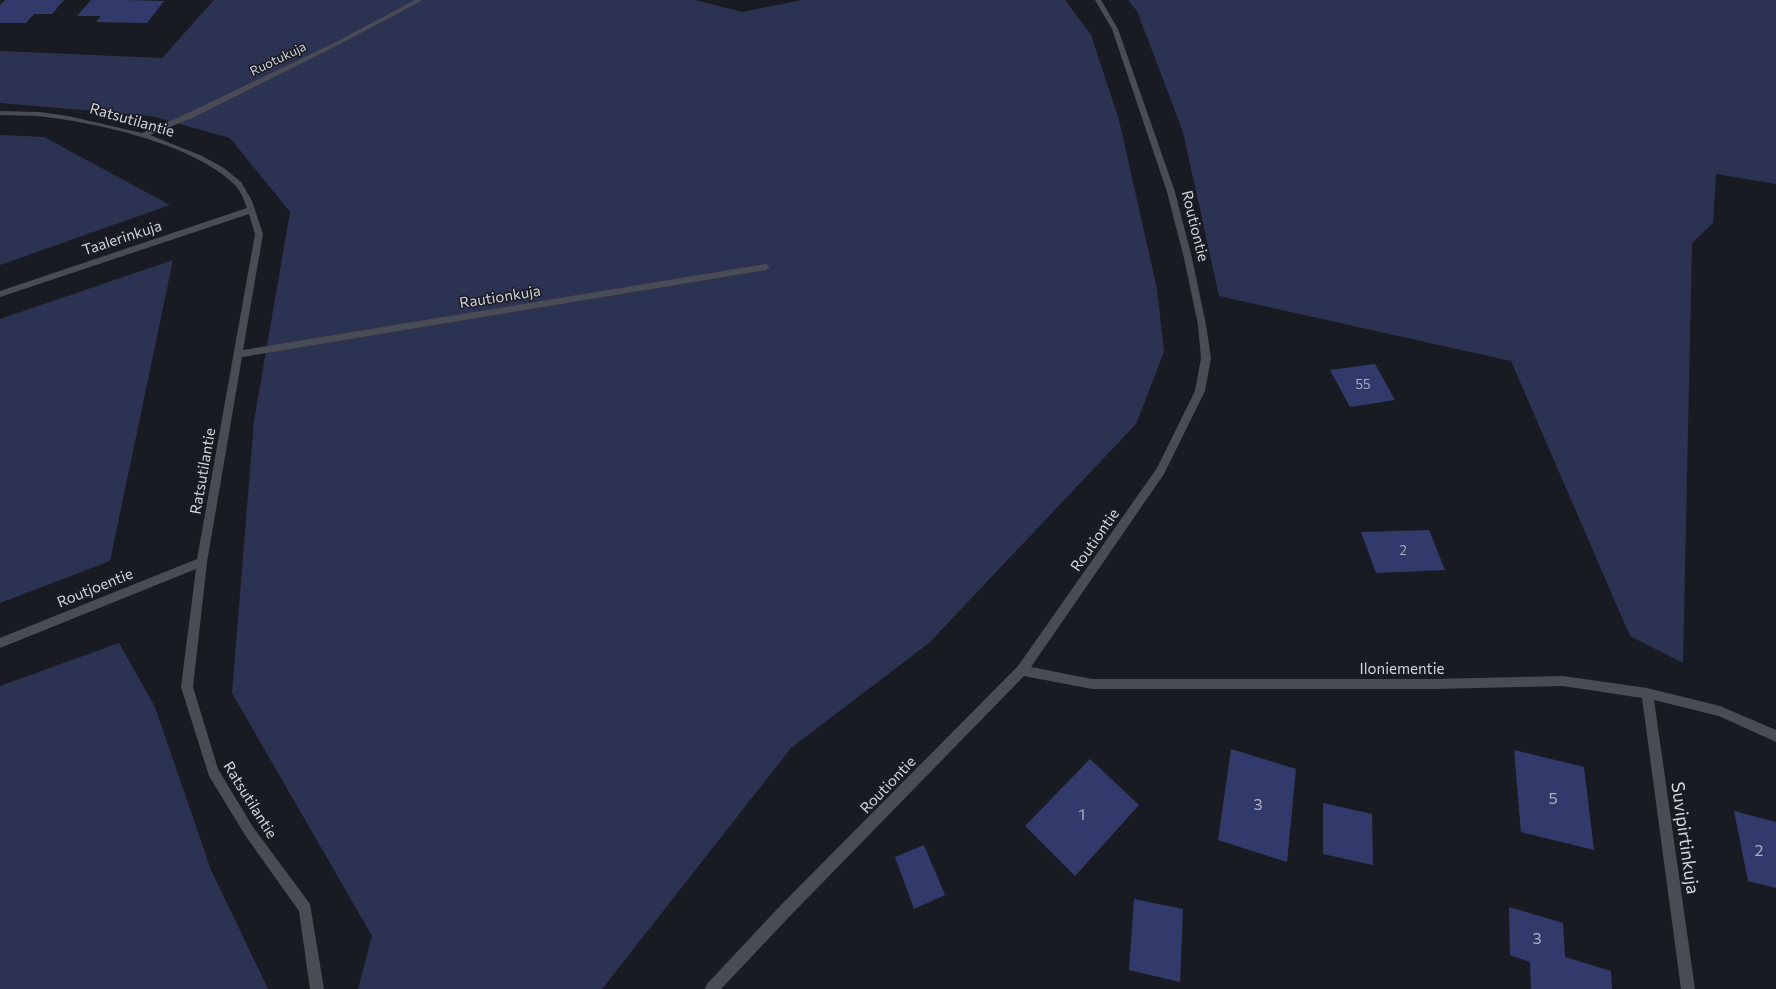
<!DOCTYPE html>
<html>
<head>
<meta charset="utf-8">
<style>
  body { margin:0 }
  canvas { display:block; background:#191b23 }
</style>
</head>
<body>
<canvas width="1776" height="989"></canvas>
<script>
const c = document.querySelector('canvas').getContext('2d');
c.lineJoin = 'round';
function paint(path, color) {
  c.fillStyle = color;
  c.fill(path, 'evenodd');
}
function write(font, color, halo, rows, align = 'center') {
  c.font = font + ' Commissioner,sans-serif';
  c.lineWidth = 3;
  c.setLineDash([]);
  c.textBaseline = 'middle';
  c.strokeStyle = halo;
  c.fillStyle = color;
  for (const [text, x, y, turn = 0] of rows) {
    c.save();
    c.translate(x, y);
    c.rotate((+turn || 0) * Math.PI / 180);
    c.textAlign = isNaN(turn) ? turn : align;
    if (halo) c.strokeText(text, 0, 0);
    c.fillText(text, 0, 0);
    c.restore();
  }
}
paint(new Path2D(`
  M214 0H695L742 12 802 0H1065L1091 35 1119 120 1157 289 1164 352 1136 424 929 643 791 748 602 989H358L372 936 232 693 254 421 290 212 230 138 151 116 0 103V51L162 58Z
  M1128 0H1776V184L1716 174 1713 223 1692 243 1683 663 1630 636 1511 361 1219 296 1183 132 1137 11Z
  M0 135 44 137 170 205 0 265Z
  M173 260 110 561 0 603V319Z
  M119 643 155 707 211 870 268 989H0V686Z`), '#2c3251');
paint(new Path2D(`
  M5 0H64L52 14H34L26 23H0V5Z
  M91 0H122L164 1 147 23 96 22 101 16H77Z
  M1375 364 1395 400 1350 407 1330 370Z
  M1429 530 1445 570 1376 573 1361 532Z
  M1231 749 1296 769 1287 862 1218 840Z
  M1514 750 1584 767 1594 850 1521 832Z
  M1090 759 1139 805 1075 876 1025 826Z
  M1323 803 1372 814 1373 865 1323 854Z
  M1734 811 1776 822V888L1748 881Z
  M924 845 945 895 914 909 895 857Z
  M1134 899 1183 909 1180 982 1129 970Z
  M1509 907 1563 923 1565 957 1611 971 1612 989H1531L1530 962 1510 955Z`), '#323a6c');
paint(new Path2D(`
  M415 0H423L340 44 192 118 150 135 202 156 224 168 241 182 252 201 263 234 243 350 766 264 770 267 766 270 242 357 207 562 193 687 218 769 253 827 310 904 324 989H310L299 911 245 835 209 776 181 687 196 569 0 648V638L197 559 255 234 249 214 0 297V291L247 208C244 200 241 192 236 186 196 145 102 124 46 117 31 115 15 116 0 115V111L40 112 68 116 142 133 186 114 336 42Z
  M1095 0H1101L1118 29 1175 192 1192 258 1206 325 1211 358 1205 391 1164 474 1031 667 1092 679H1433L1563 676 1647 688 1720 706 1776 730V742L1719 716 1654 700 1695 989H1681L1642 698 1563 686 1433 689H1092L1024 676 790 916 721 989H705L707 984 780 906 1018 666 1157 468 1195 391 1201 358 1198 325 1184 258 1167 192 1112 29Z`), '#4a4c55');
write('13px', '#d4d5db', '#191b23', [
  ["Ruotukuja",278,59,-26]
]);
write('13px', '#acaebf', null, [
  ["55",1363,385],
  ["2",1403,551]
]);
write('15px', '#d4d5db', '#191b23', [
  ["Ratsutilantie",132,120,16],
  ["Routiontie",1195,226,76],
  ["Taalerinkuja",122,238,-18],
  ["Rautionkuja",500,297,-9],
  ["Ratsutilantie",203,471,-80],
  ["Routiontie",1095,540,-55],
  ["Routjoentie",95,588,-22],
  ["Iloniementie",1402,669],
  ["Routiontie",888,785,-46],
  ["Ratsutilantie",250,800,58]
]);
write('16px', '#acaebf', null, [
  ["5",1553,799],
  ["3",1258,805],
  ["1",1082,815],
  ["2",1759,851],
  ["3",1537,939]
]);
write('18px', '#d4d5db', '#191b23', [
  ["Suvipirtinkuja",1685,838,82]
]);
</script>
</body>
</html>
